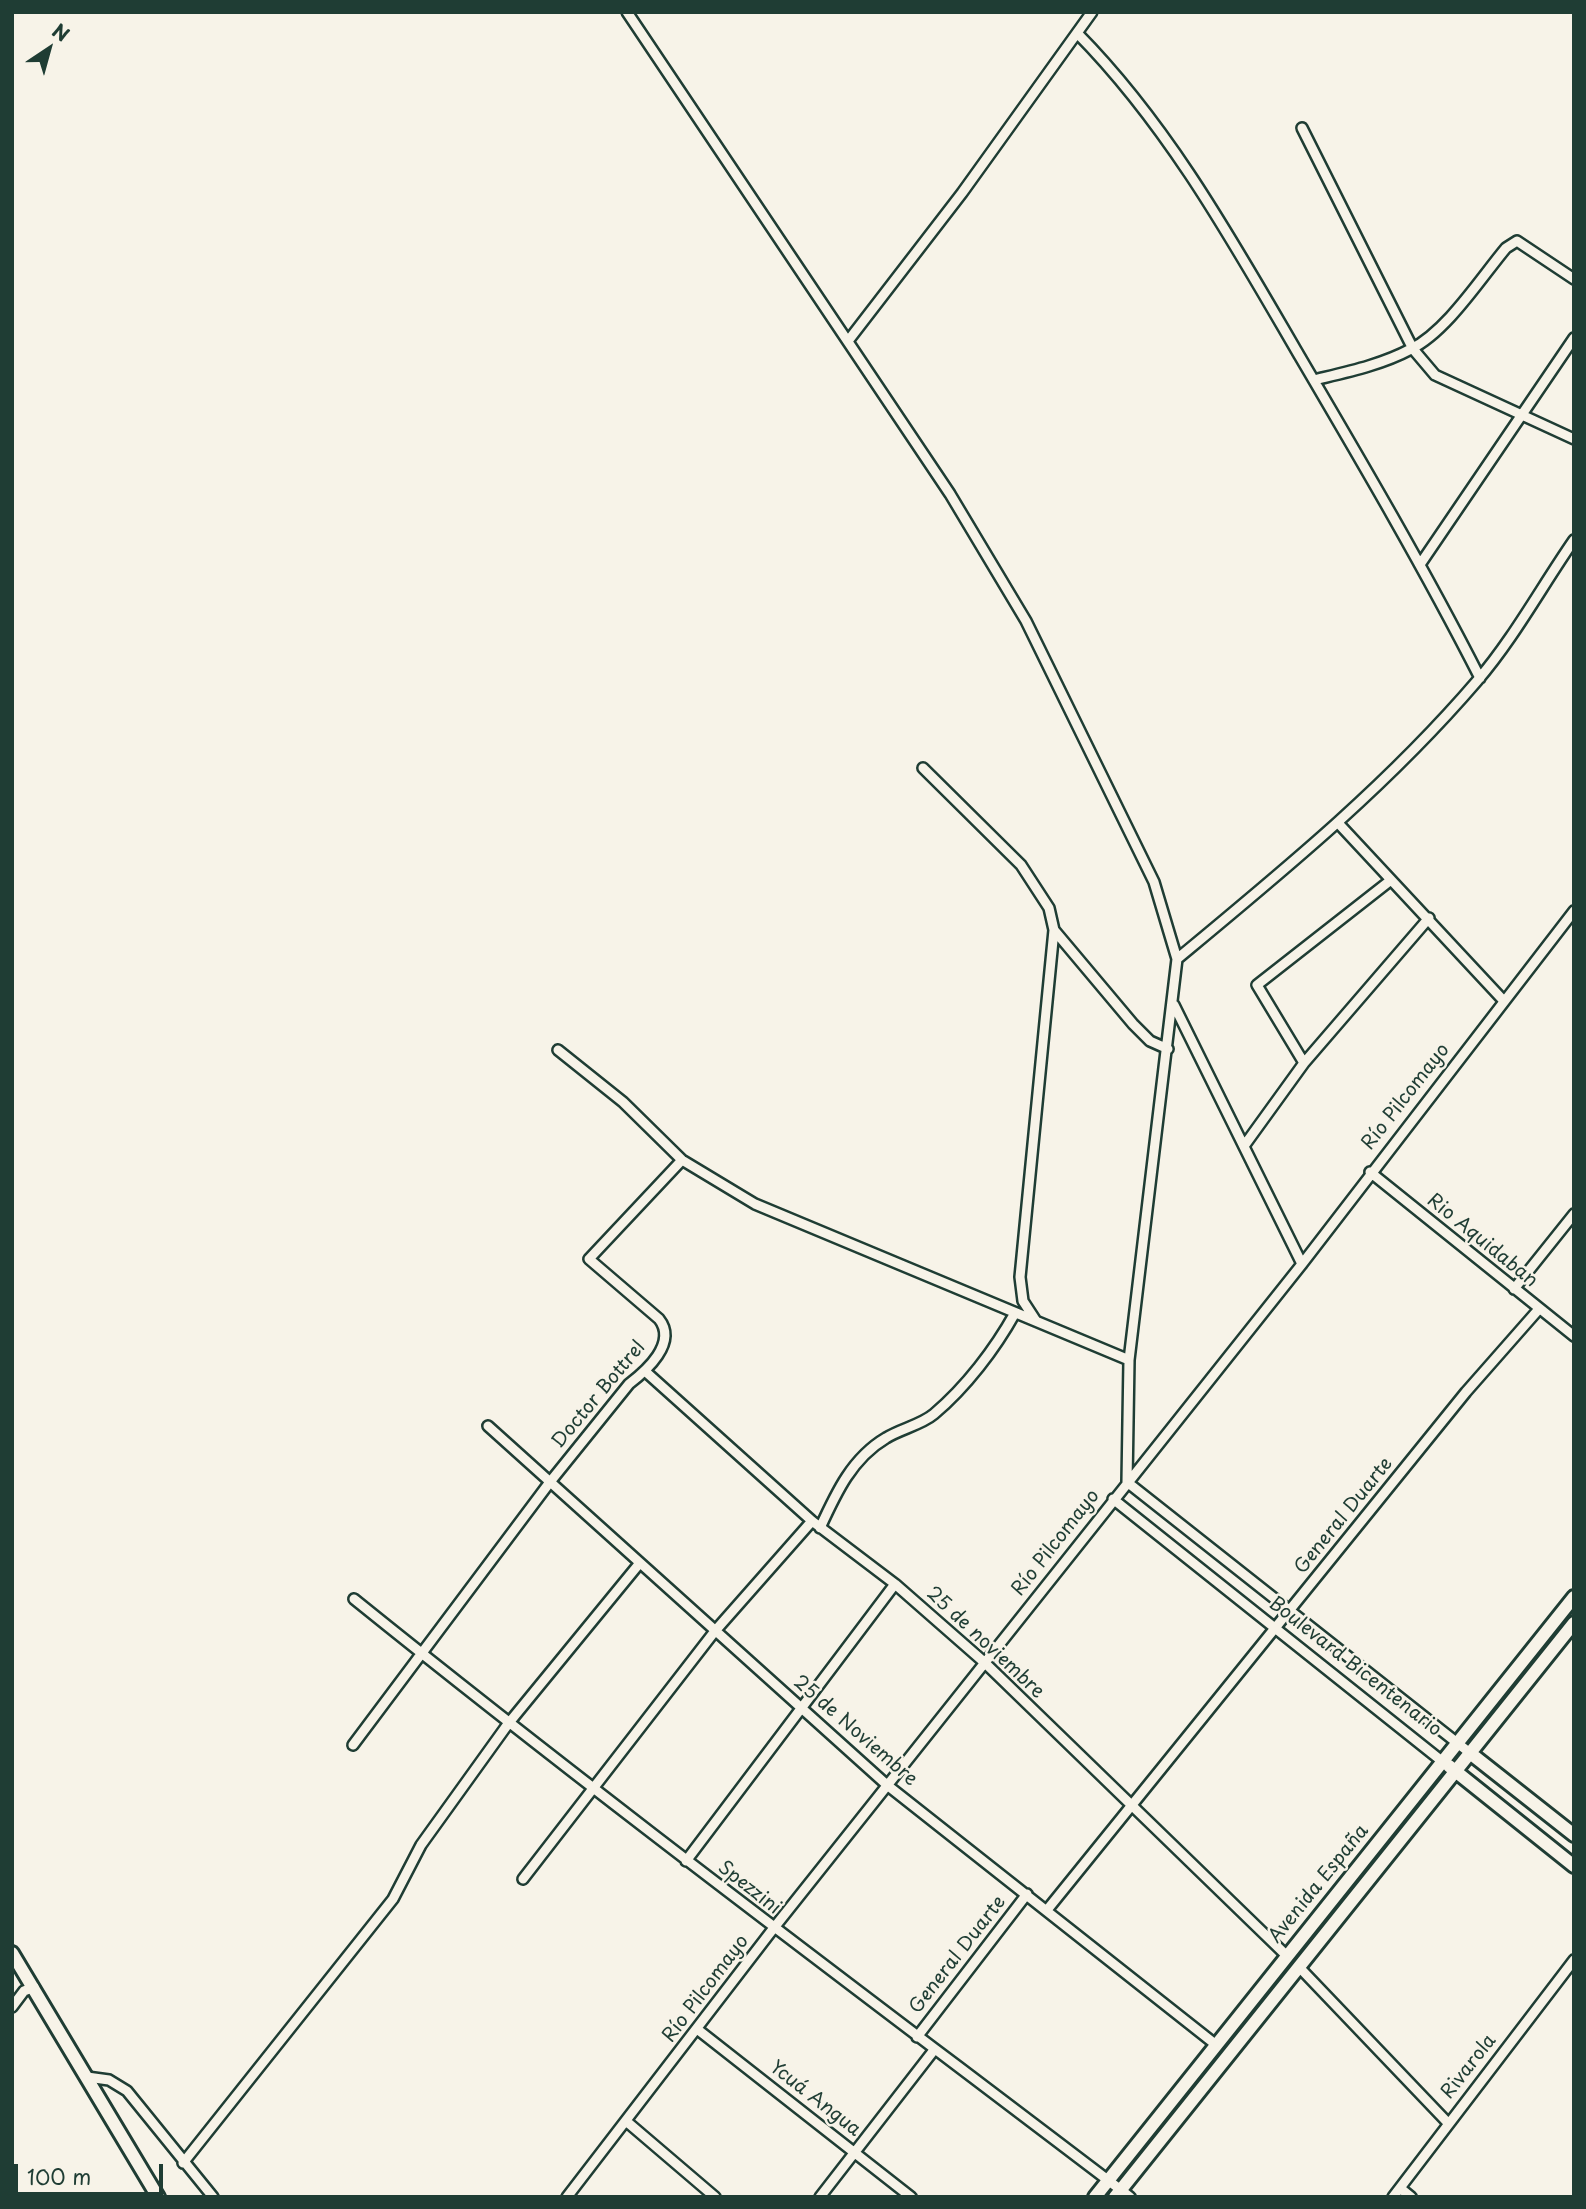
<!DOCTYPE html>
<html>
<head>
<meta charset="utf-8">
<style>
  body { margin:0 }
  #map { position:relative; width:1586px; height:2209px; overflow:hidden; background:#f7f3e8; font-family:"Playpen Sans",sans-serif }
  canvas { display:block }
  .frame { position:absolute; inset:0; border:14px solid #1f3d34; pointer-events:none }
  .north { position:absolute; left:14px; top:14px; width:70px; height:70px; -webkit-text-stroke:5px #f7f3e8; paint-order:stroke; rotate:36deg; font-size:19px; font-weight:700; line-height:28px; text-align:center; color:#1f3d34 }
  .north::after { content:''; display:block; margin:auto; width:24px; height:32px; background:#1f3d34; clip-path:polygon(50% 0,100% 100%,50% 72%,0 100%) }
  .scale { position:absolute; left:14px; top:2164px; width:149px; height:32px; box-sizing:border-box; border:4px solid #1f3d34; border-top:0; padding-left:9px; font-size:21px; line-height:24px; white-space:nowrap; color:#1f3d34; -webkit-text-stroke:5px #f7f3e8; paint-order:stroke }
</style>
</head>
<body>
<div id="map">
<canvas width="1586" height="2209"></canvas>
<div class="frame"></div>
<div class="north">N</div>
<div class="scale">100 m</div>
</div>
<script>
const c = document.querySelector('canvas').getContext('2d');
c.lineJoin = 'round';
function strokePath(path, color, width, dash) {
  c.strokeStyle = color;
  c.lineWidth = width;
  c.lineCap = dash ? 'butt' : 'round';
  c.setLineDash(dash || []);
  c.stroke(path);
}
function write(font, color, halo, rows, align = 'center') {
  c.font = font + ' "Playpen Sans",sans-serif';
  c.lineWidth = 5;
  c.setLineDash([]);
  c.textBaseline = 'middle';
  c.strokeStyle = halo;
  c.fillStyle = color;
  for (const [text, x, y, turn = 0] of rows) {
    c.save();
    c.translate(x, y);
    c.rotate((+turn || 0) * Math.PI / 180);
    c.textAlign = isNaN(turn) ? turn : align;
    if (halo) c.strokeText(text, 0, 0);
    c.fillText(text, 0, 0);
    c.restore();
  }
}
const street = new Path2D(`
  M627 12 950 494 1026 621 1154 882 1177 959 1129 1360 1127 1482
  M1077 33C1168 125 1232 240 1296 350 1360 459 1423 566 1480 678
  M1302 128 1413 349 1435 375 1574 439
  M848 341 962 193 1092 12
  M1314 380C1347 372 1381 365 1411 349 1447 331 1480 279 1506 248L1517 241 1574 279
  M1421 563 1574 338
  M923 768 1021 865 1049 908 1054 930 1133 1024 1150 1041 1168 1049
  M1339 824 1503 1000
  M1177 959C1283 871 1387 786 1477 681 1514 638 1542 586 1574 540
  M1174 1005 1302 1264
  M558 1050 623 1102 682 1160 755 1204 1129 1360
  M1304 1063 1257 985 1391 880
  M1244 1146 1304 1063 1429 918
  M1370 1172 1574 1336
  M1514 1289 1574 1214
  M1036 1321 1023 1301 1020 1277 1054 930
  M646 1372 812 1521 895 1584 984 1662 1286 1955
  M488 1426 887 1785 1215 2044
  M1127 1482 1470 1753
  M1113 1499 1443 1762
  M820 1528C836 1493 852 1458 886 1438 900 1429 921 1425 934 1414 966 1387 995 1349 1015 1313
  M354 1599C608 1804 870 1999 1130 2197
  M353 1745 550 1482 629 1384C646 1371 678 1343 659 1319L589 1259 682 1160
  M686 1861 895 1584
  M523 1879 715 1631 812 1521
  M1047 1910 1466 1392 1539 1309
  M1299 1967 1448 2123
  M12 2007 24 1991 34 1987
  M697 2029 911 2197
  M917 2037 1027 1894
  M87 2077 109 2080 127 2091 213 2197
  M626 2121 715 2197
  M183 2163 393 1899 421 1845 508 1724 639 1564
  M1400 2188 1411 2197
  M567 2197 773 1929 1302 1264 1574 911
  M820 2197 934 2050
  M1393 2197 1574 1960`);
const secondary = new Path2D(`
  M1470 1753 1574 1835
  M1449 1766 1574 1866
  M12 1953 158 2197
  M1095 2197 1574 1597
  M1115 2197 1574 1623`);
strokePath(street, '#1f3d34', 14);
strokePath(secondary, '#1f3d34', 18);
strokePath(street, '#f7f3e8', 9);
strokePath(secondary, '#f7f3e8', 12);
write('19px', '#1f3d34', '#f7f3e8', [
  ["Río Pilcomayo",1406,1097,-52],
  ["Rio Aquidaban",1482,1241,39],
  ["Doctor Bottrel",599,1395,-50],
  ["General Duarte",1344,1516,-51],
  ["Río Pilcomayo",1056,1543,-52],
  ["25 de noviembre",985,1643,43],
  ["Boulevard Bicentenario",1355,1667,38],
  ["25 de Noviembre",855,1731,41],
  ["Avenida España",1319,1884,-51],
  ["Spezzini",749,1888,38],
  ["General Duarte",958,1955,-52],
  ["Río Pilcomayo",706,1989,-53],
  ["Rivarola",1469,2067,-52],
  ["Ycuá Angua",815,2099,38]
]);
</script>
</body>
</html>
